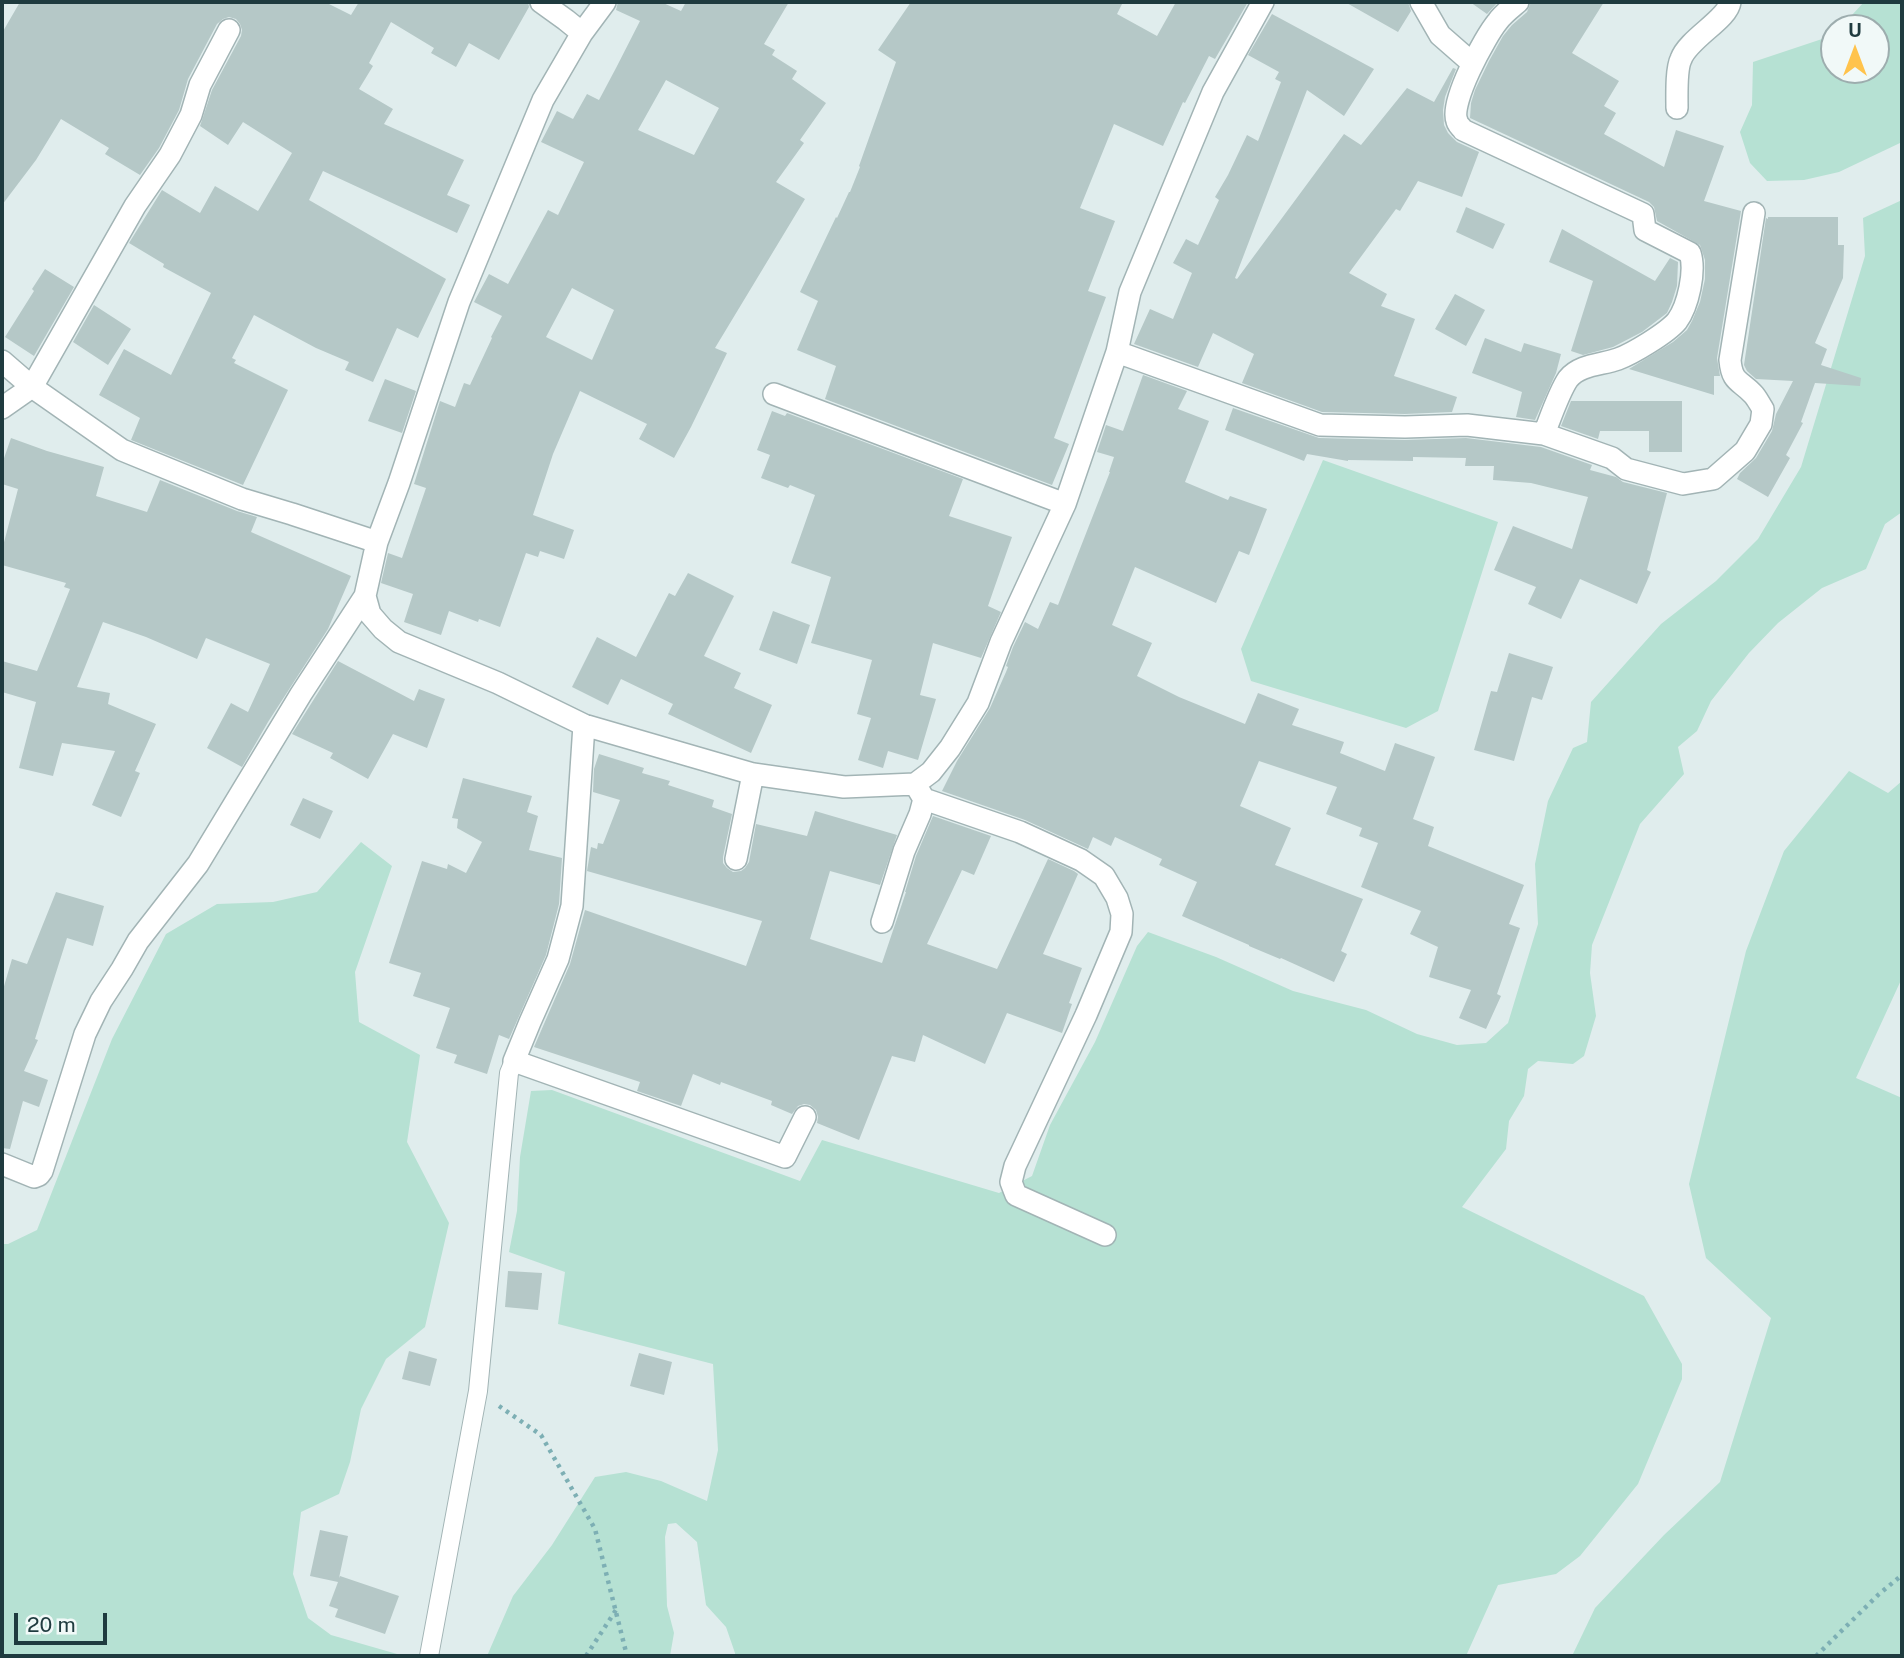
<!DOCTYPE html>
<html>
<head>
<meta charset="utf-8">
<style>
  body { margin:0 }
  #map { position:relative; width:1904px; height:1658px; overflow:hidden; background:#e0eded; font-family:"Public Sans",sans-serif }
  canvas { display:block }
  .frame { position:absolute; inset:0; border:4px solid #1f3b3f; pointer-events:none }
  .north { position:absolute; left:1820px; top:14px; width:70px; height:70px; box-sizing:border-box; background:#f1f9f8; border:2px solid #9dadae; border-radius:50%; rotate:0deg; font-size:19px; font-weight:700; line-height:28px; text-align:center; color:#1f3b3f }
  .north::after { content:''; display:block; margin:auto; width:24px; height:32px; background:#ffc34c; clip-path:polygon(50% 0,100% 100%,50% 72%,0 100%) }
  .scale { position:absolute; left:14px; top:1613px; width:93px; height:32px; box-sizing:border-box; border:4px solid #1f3b3f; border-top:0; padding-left:9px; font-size:21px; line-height:24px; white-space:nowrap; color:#1f3b3f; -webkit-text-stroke:5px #f1f9f8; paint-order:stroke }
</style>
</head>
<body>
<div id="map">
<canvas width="1904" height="1658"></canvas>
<div class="frame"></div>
<div class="north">U</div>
<div class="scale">20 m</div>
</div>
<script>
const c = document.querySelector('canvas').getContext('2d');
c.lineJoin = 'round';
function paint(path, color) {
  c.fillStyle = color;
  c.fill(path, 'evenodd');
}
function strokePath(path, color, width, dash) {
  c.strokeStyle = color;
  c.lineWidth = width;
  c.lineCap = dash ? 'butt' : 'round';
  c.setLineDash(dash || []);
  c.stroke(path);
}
paint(new Path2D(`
  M1864 2H1902V145L1900 143 1839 172 1804 180 1767 181 1750 163 1740 132 1752 105 1753 62 1834 35V70H1876V28H1840Z
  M1902 200V512L1885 524 1866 569 1822 588 1778 623 1749 653 1711 701 1697 731 1678 747 1684 774 1640 824 1592 945 1590 973 1596 1016 1584 1056 1573 1064 1538 1061 1528 1069 1524 1096 1509 1121 1506 1149 1462 1207 1644 1296 1682 1364V1379L1638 1484 1580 1556 1556 1574 1498 1585 1466 1656H735V1653L726 1627 706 1605 697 1542 676 1523 668 1524 665 1537 667 1606 674 1633 670 1656H487L513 1596 552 1545 595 1477 626 1472 661 1481 707 1501 718 1450 713 1364 558 1324 565 1272 509 1252 517 1211 520 1157 531 1091 552 1090 800 1181 822 1140 999 1193 1032 1176 1050 1125 1095 1042 1137 946 1148 932 1216 957 1293 991 1366 1010 1417 1034 1457 1045 1486 1043 1508 1023 1538 924 1535 864 1548 801 1573 748 1587 742 1591 702 1661 624 1716 581 1758 539 1801 467 1865 256 1863 218Z
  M1323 460 1498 522 1438 711 1406 728 1251 681 1241 649Z
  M1849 771 1888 793 1902 781V978L1856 1078 1902 1098V1656H1572L1595 1608 1664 1535 1720 1482 1771 1318 1706 1258 1689 1184 1746 951 1784 851Z
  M361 842 392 866 355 972 359 1022 420 1055 407 1142 449 1223 425 1327 386 1359 361 1409 350 1462 339 1494 301 1512 293 1574 308 1618 331 1635 404 1656H2V1244H8L37 1230 112 1039 166 934 217 904 273 902 317 892Z`), '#b6e1d3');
paint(new Path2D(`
  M20 2H325L351 15 359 2H528L529 7 499 60 469 43 456 67 431 53 434 48 391 22 369 63 373 66 359 89 393 109 384 124 464 160 447 195 470 205 457 233 323 171 309 200 446 279 418 338 397 328 373 382 345 370 349 362 316 348 254 315 232 358 236 360 234 363 288 390 243 485 131 440 140 418 99 395 124 349 171 375 211 293 163 267 164 264 129 243 162 190 200 213 215 186 258 211 292 153 243 122 228 145 200 126 212 90 241 36 242 30 240 24 236 19 229 17 223 19 217 24 188 79 179 110 159 148 140 175 105 154 109 148 61 119 36 160 2 205V33Z
  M618 2H661L681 11 686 2H789L764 44 775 50 772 55 797 71 792 79 826 103 800 140 804 143 776 182 805 199 715 348 727 353 691 427 674 458 639 439 647 424 580 391 553 454 533 515 574 530 564 559 540 551 538 557 526 553 500 627 479 619 478 622 449 611 441 635 404 622 413 594 381 583 388 553 402 558 426 488 414 484 440 401 455 407 464 383 470 385 492 338 491 337 502 316 474 302 489 274 508 284 548 210 558 215 584 162 541 142 557 111 573 119 587 94 599 100 616 68 640 21 616 10ZM666 80 719 108 694 155 638 130ZM572 288 614 310 592 360 546 337Z
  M911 2H1123L1117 14 1157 36 1176 2H1248L1215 59 1209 56 1185 103 1183 102 1163 146 1114 124 1080 208 1115 221 1088 291 1106 297 1054 438 1069 444 1052 485 825 399 836 366 797 350 818 301 800 292 836 217 837 218 849 192H850L860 167 859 166 896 62 878 50Z
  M1345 2H1408L1411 11 1398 32Z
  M1470 2H1498L1487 14Z
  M1531 2H1604L1572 53 1619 81 1604 106 1616 113 1604 134 1664 167 1676 130 1724 146 1704 201 1741 211 1717 358 1720 376H1714V395L1629 369 1673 342 1687 330 1692 321 1700 302 1705 279V260L1700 245 1657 221 1654 207 1649 202 1470 118 1471 103 1475 90 1489 61 1503 36 1512 25 1527 12Z
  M1272 14 1374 69 1344 116 1307 90 1235 278 1237 279 1344 134 1361 145 1407 88 1434 102 1453 68 1456 69 1445 97 1443 110 1444 125 1448 133 1457 142 1479 152 1462 197 1418 181 1400 211 1396 209 1349 273 1387 294 1381 306 1415 319 1394 376 1457 397 1452 412 1405 414 1322 412 1242 383 1254 354 1213 333 1198 367 1134 344 1150 309 1173 319 1192 273 1173 263 1186 239 1198 245 1219 200 1215 197 1228 175 1247 135 1258 141 1281 82 1275 79 1279 72 1248 55Z
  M1466 207 1505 224 1493 249 1456 232Z
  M1768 217H1838V245H1844L1843 278 1815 343 1827 349 1821 365 1861 378 1860 386 1815 383 1801 422 1803 423 1786 455 1790 458 1768 497 1737 479 1740 473 1756 458 1772 431 1776 414 1793 381 1756 379 1747 371 1744 365 1766 218 1768 219Z
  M1562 229 1655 281 1670 258 1678 262 1677 286 1672 302 1667 313 1642 332 1613 347 1583 355 1571 351 1593 281 1549 262Z
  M45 269 74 287 34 356 5 337 34 291 32 289Z
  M1455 294 1485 310 1466 346 1435 329Z
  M94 305 131 329 108 365 73 342Z
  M1485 338 1521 352 1524 343 1561 354 1556 373 1535 420 1516 417 1522 392 1472 373Z
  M1143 375 1187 391 1178 409 1209 421 1185 482 1228 500 1230 496 1267 509 1249 555 1239 551 1216 603 1135 567 1112 625 1152 643 1137 676 1179 697 1245 724 1258 693 1299 709 1292 725 1344 742 1340 753 1385 771 1395 743 1435 757 1413 819 1434 827 1428 846 1524 885 1509 924 1520 928 1497 994 1501 996 1486 1029 1459 1018 1471 990 1429 977 1438 947 1410 934 1421 911 1361 887 1378 843 1359 836 1362 828 1326 814 1337 787 1259 761 1240 806 1291 828 1275 865 1363 899 1341 951 1347 954 1334 982 1281 958 1280 959 1249 946V945L1182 916 1197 882 1159 865 1162 859 1115 837 1111 846 1093 837 1088 849 1025 820 942 791 957 761 990 708 1006 672 1008 667 1006 666 1013 647 1025 622 1038 629 1050 602 1058 605 1110 472H1109L1114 457 1097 452 1106 425 1123 431Z
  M385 379 416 391 402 433 368 421Z
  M1571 401H1682V452H1649V431H1600L1598 439 1561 426Z
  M1233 408 1319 438 1405 440 1466 438 1541 447 1592 465 1590 470 1616 477 1623 482 1667 493 1647 570 1651 572 1637 604 1580 579 1561 619 1528 604 1536 587 1494 570 1513 526 1572 549 1588 497 1531 483 1493 480 1494 466H1465L1466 458 1413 457V461L1348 460V461L1307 454 1304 461 1225 430Z
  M772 411 785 416 787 413 963 479 949 516 1012 537 988 606 1001 612 981 658 933 643 920 695 936 699 918 760 888 751 883 768 858 760 871 718 857 714 872 660 811 643 831 577 791 563 815 495 790 485 788 488 761 478 770 455 757 450Z
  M11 438 47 451 104 467 96 496 147 512 160 480 237 511 257 517 251 532 351 576 328 629 268 722 242 767 207 748 231 703 248 712 270 664 206 638 197 659 146 637 103 622 77 687 110 693 108 704 156 724 135 771 140 773 121 817 92 805 115 751 62 743 53 776 19 768 36 702 2 692V661L37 671 70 589 64 587 66 583 2 565V550L18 489 2 484V464Z
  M688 573 734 596 704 656 741 673 734 688 772 705 751 753 668 714 673 704 621 679 608 705 572 687 597 637 636 657 669 593 675 596Z
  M773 611 810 625 797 664 759 650Z
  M1509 653 1553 667 1542 700 1532 697 1514 761 1474 750 1491 691 1497 692Z
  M338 661 414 701 419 689 445 699 427 748 393 734 368 779 330 758 333 753 292 734Z
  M599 754 644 768 642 773 670 781 668 785 714 800 712 807 732 814 723 857V863L727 868 733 872 741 871 745 868 749 862 756 824 807 836 815 811 897 835 880 885 830 871 810 939 882 963 906 892H905L916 856 933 816 991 836 974 875 962 870 927 944 997 969 1048 859 1074 871 1078 874 1043 954 1082 968 1069 1003 1072 1004 1062 1033 1007 1013 985 1064 923 1035 915 1062 892 1056 859 1140 817 1123 818 1117 816 1110 810 1105 804 1104 798 1106 792 1114 771 1105 772 1101 721 1082 720 1085 693 1074 681 1106 637 1091 640 1082 534 1047 570 964 585 910 746 966 762 921 587 871 591 847 597 849 598 843 603 844 620 800 593 792 594 769Z
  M463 778 532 796 527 812 538 816 529 850 562 858 559 904 546 955 509 1039 499 1035 487 1074 454 1063 457 1055 436 1048 450 1008 413 996 421 973 389 963 422 861 447 869 448 864 466 873 482 842 457 828 458 819 452 818Z
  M303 798 333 811 320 839 290 825Z
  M56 892 104 906 93 946 67 938 35 1039 38 1040 24 1071 48 1080 39 1107 23 1101 10 1149 2 1148V993L12 959 27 964Z
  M508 1271 542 1273 538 1310 505 1307Z
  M409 1351 437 1359 430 1386 402 1379Z
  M639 1353 672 1362 664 1395 630 1386Z
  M320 1530 348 1536 339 1578 340 1576 399 1596 385 1634 335 1617 338 1609 329 1606 338 1582 310 1576Z`), '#b5c8c7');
const lane = new Path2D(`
  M429 1656 478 1391 509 1073 514 1061`);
const street = new Path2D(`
  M541 2 566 20 582 33
  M605 2 582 33 543 100 459 302 399 483 377 542 365 596 370 614 383 629 399 642 498 683 584 725 753 774 844 787 915 784 931 772 950 748 978 703 1001 642 1065 504 1117 352 1130 292 1213 92 1263 2
  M1421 2 1440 35 1472 63
  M1518 2C1511 8 1503 14 1498 21 1485 37 1449 103 1457 121 1457 124 1462 128 1463 130L1643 214 1645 230 1690 253C1696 271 1688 306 1677 321 1667 333 1632 354 1618 359 1602 365 1580 364 1568 379 1559 392 1550 419 1544 434
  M1677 108C1677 96 1676 69 1681 59 1688 39 1728 19 1730 2
  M1117 352 1320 425 1405 427 1467 425 1544 434 1612 458 1626 469 1683 484 1713 479 1745 451 1761 424 1763 409C1760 405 1757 398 1753 394 1740 380 1732 383 1730 360L1754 213
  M2 361 32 387 122 450 242 499 292 514 377 542
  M774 394 1065 504
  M2 408 32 387 135 206 170 155 191 115 200 85 229 30
  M584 725 572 906 558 959 530 1022 514 1061 785 1157 805 1117
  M915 784 924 799 1020 832 1081 860 1104 876 1117 898 1122 914 1121 932 1086 1015 1015 1166 1011 1182 1016 1195 1105 1235
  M736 859 753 774
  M882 922 904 851 920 814 924 799
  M2 1164 34 1177 39 1175 42 1171 85 1034 101 1001 122 969 138 941 198 864 301 694 365 596`);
strokePath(lane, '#a2b4b5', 20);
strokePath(street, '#a2b4b5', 24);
strokePath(new Path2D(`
  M499 1406 541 1435 595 1529 627 1656
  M586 1656 616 1610
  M1816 1656 1878 1595 1902 1575`), '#7dafb4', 4.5, [3.5, 5]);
strokePath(lane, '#fff', 18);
strokePath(street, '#fff', 21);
</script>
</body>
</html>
